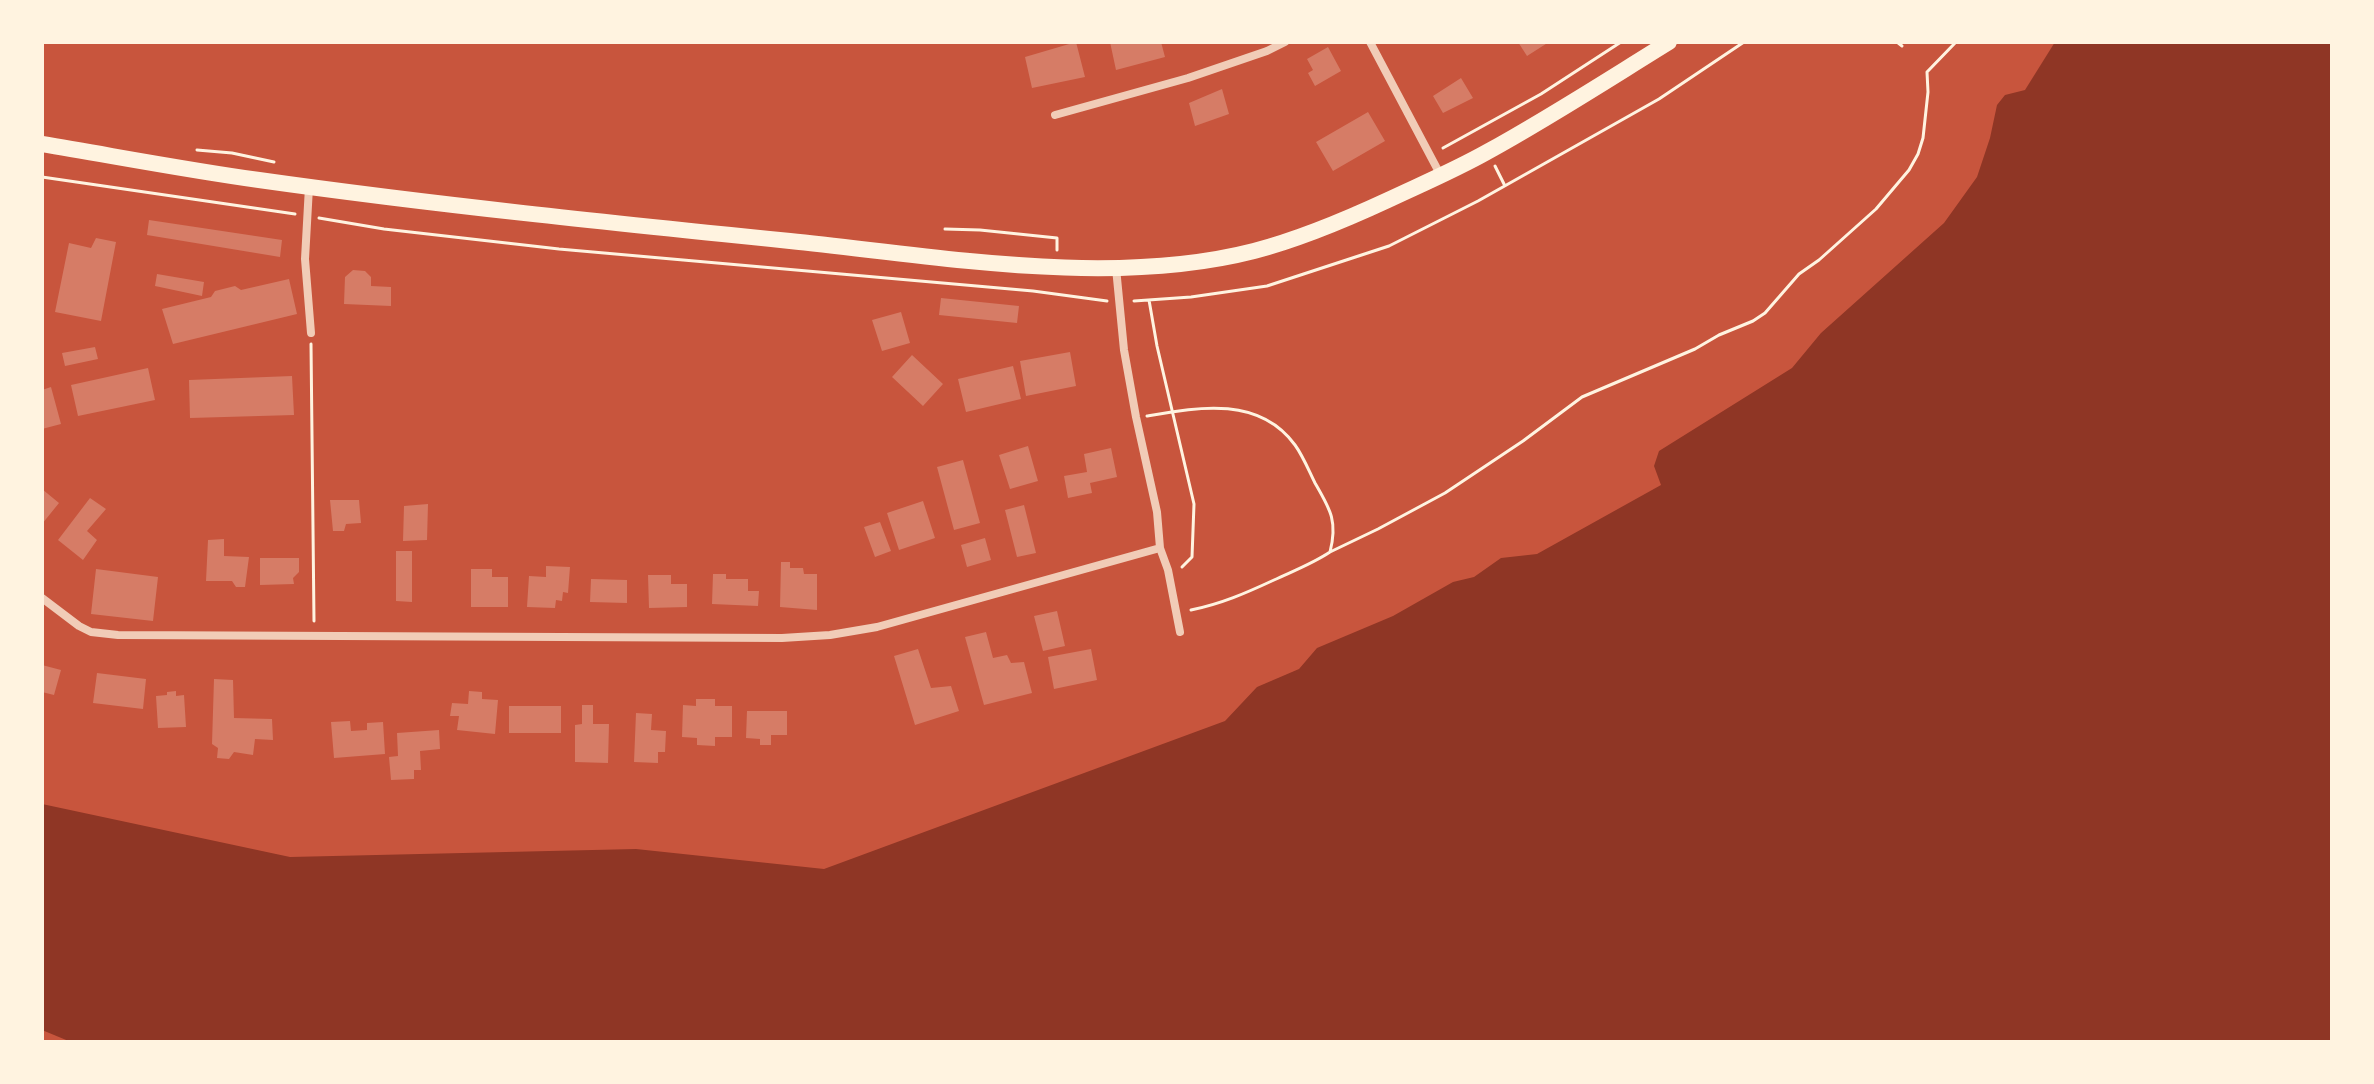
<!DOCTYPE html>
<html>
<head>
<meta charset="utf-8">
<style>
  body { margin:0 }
  #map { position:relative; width:2374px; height:1084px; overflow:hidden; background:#c8553d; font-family:Poppins,sans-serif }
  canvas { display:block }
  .frame { position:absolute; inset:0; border:44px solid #fff3e0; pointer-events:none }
</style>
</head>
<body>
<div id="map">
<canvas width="2374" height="1084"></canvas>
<div class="frame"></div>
</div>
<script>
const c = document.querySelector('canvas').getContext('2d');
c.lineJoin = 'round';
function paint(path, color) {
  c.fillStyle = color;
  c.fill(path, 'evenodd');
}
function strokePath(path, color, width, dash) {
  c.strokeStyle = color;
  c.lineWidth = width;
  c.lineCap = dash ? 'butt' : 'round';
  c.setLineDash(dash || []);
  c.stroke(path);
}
paint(new Path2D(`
  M2055 42H2332V1042H71L42 1030V804L290 857 636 849 824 869 1225 721 1257 687 1299 669 1317 648 1393 616 1453 582 1474 577 1501 558 1537 554 1661 485 1654 466 1659 451 1792 368 1821 333 1944 223 1977 177 1990 138 1997 105 2005 95 2025 90Z`), '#8f3625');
paint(new Path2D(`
  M1076 42 1085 77 1032 88 1025 57Z
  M1110 42H1161L1165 57 1116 70Z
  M1518 42H1549L1527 56Z
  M1328 47 1341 71 1315 86 1308 73 1313 70 1307 59Z
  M1461 78 1473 98 1443 113 1433 96Z
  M1222 89 1229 114 1195 126 1189 103Z
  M1368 112 1385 141 1333 171 1316 142Z
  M149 220 282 240 280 257 147 235Z
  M96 238 116 242 101 321 55 312 69 243 91 248Z
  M353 270 365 271 371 277V286L391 287V306L344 304 345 277Z
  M157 274 204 282 202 296 155 286Z
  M289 279 297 314 173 344 162 309 211 297 215 291 235 286 241 290Z
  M941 298 1019 306 1017 323 939 315Z
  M901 312 910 343 882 351 872 320Z
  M95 347 98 359 65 366 62 353Z
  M1070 352 1076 386 1026 396 1020 361Z
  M912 355 943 384 923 406 892 377Z
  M1013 366 1021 399 966 412 958 379Z
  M148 368 155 400 78 416 71 385Z
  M292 376 294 415 190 418 189 380Z
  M51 387 61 424 42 429V390Z
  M1028 446 1038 481 1010 489 999 455Z
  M1111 448 1117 477 1090 483 1092 493 1068 498 1064 476 1087 472 1084 454Z
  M963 460 980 523 954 530 937 467Z
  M42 489 59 503 42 524Z
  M90 498 106 509 87 531 97 540 83 560 58 540Z
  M330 500H359L361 523 346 524 344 531H333Z
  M923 501 935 538 899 550 887 513Z
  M428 504 427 540 403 541 404 506Z
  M1024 505 1036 553 1017 557 1005 510Z
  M880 522 891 551 875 557 864 527Z
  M985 538 991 560 967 567 961 545Z
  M224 539V556L249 557 245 587H236L232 581H206L208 540Z
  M396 551H412V602L396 601Z
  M260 558H299V572L293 578 294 584 260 585Z
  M781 562H790V568H803L804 574H817V610L780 607Z
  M546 566 570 567 568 593 563 592 562 601 556 600 555 608 527 607 529 576 546 577Z
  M96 569 158 577 153 621 91 614Z
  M471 569H492V577H508V607H471Z
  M713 574H726V579H748V591H759L758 606 712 604Z
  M648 575H671V584H687V607L649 608Z
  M591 579 627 580V603L590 602Z
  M1057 611 1065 646 1043 651 1034 616Z
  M986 632 993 658 1007 655 1011 663 1024 662 1032 693 984 705 965 637Z
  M918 649 931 688 951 686 959 711 915 725 894 656Z
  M1091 649 1097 680 1054 689 1048 657Z
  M42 665 61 670 54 695 42 692Z
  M97 673 146 679 143 709 93 703Z
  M214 679 233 680 234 718 272 719 273 740 255 739 253 755 234 752 229 759 217 758 218 748 212 744Z
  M176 691V696L184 695 186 727 158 728 156 696 167 695V692Z
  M469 691 482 692V699L498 700 495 734 457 730 459 716H450L452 703 468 704Z
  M696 699H715V706H732V737H715V746L697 745V738L682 737 683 705 696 706Z
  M582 705H593V724H609L608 763 575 762V725L582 724Z
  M509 706H561V733H509Z
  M747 711H787V735H771V745H760V739L746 738Z
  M636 713 652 714 651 730 666 731 665 752H658V763L634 762Z
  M350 721 351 731 367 730V723L383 722 385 754 334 758 331 722Z
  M439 730 440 749 420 751 421 770H414V779L391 780 389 757 398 756 397 733Z`), '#d67c66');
strokePath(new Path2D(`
  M1897 42 1902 46
  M1443 148 1541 94 1621 42
  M197 150 232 153 274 162
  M1495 166 1504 184
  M42 177 295 214
  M319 218 384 229 559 249 1033 291 1107 301
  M945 229 980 230 1057 238V250
  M1149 300 1157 346 1194 504 1192 557 1182 567
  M1134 301 1191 297 1267 286 1389 246 1478 201 1659 99 1744 42
  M311 344 314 621
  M1147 416C1199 407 1259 396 1295 445 1303 456 1309 471 1315 483 1330 509 1338 521 1330 552 1312 564 1293 571 1274 580 1246 593 1221 604 1191 610
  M1330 552 1378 529 1445 493 1523 441 1582 397 1695 349 1719 335 1753 321 1765 313 1799 274 1819 260 1876 209 1909 170 1918 154 1923 138 1928 92 1927 72 1956 42`), '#fff3e0', 3);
strokePath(new Path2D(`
  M1370 42 1441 176
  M1055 115 1188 78 1267 51 1285 42
  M309 187 305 259 311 333
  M1116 268 1124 350 1136 417 1157 512 1160 548 1168 570 1180 632
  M42 598 79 626 91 632 118 635 782 638 830 635 877 627 1160 548`), '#f1ccb7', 8);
strokePath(new Path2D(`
  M42 144C114 156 187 170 259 180 436 205 613 223 790 241 937 256 1110 288 1254 251 1300 239 1345 220 1388 200 1422 184 1455 170 1487 152 1549 118 1609 79 1669 42`), '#fff3e0', 16);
</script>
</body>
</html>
